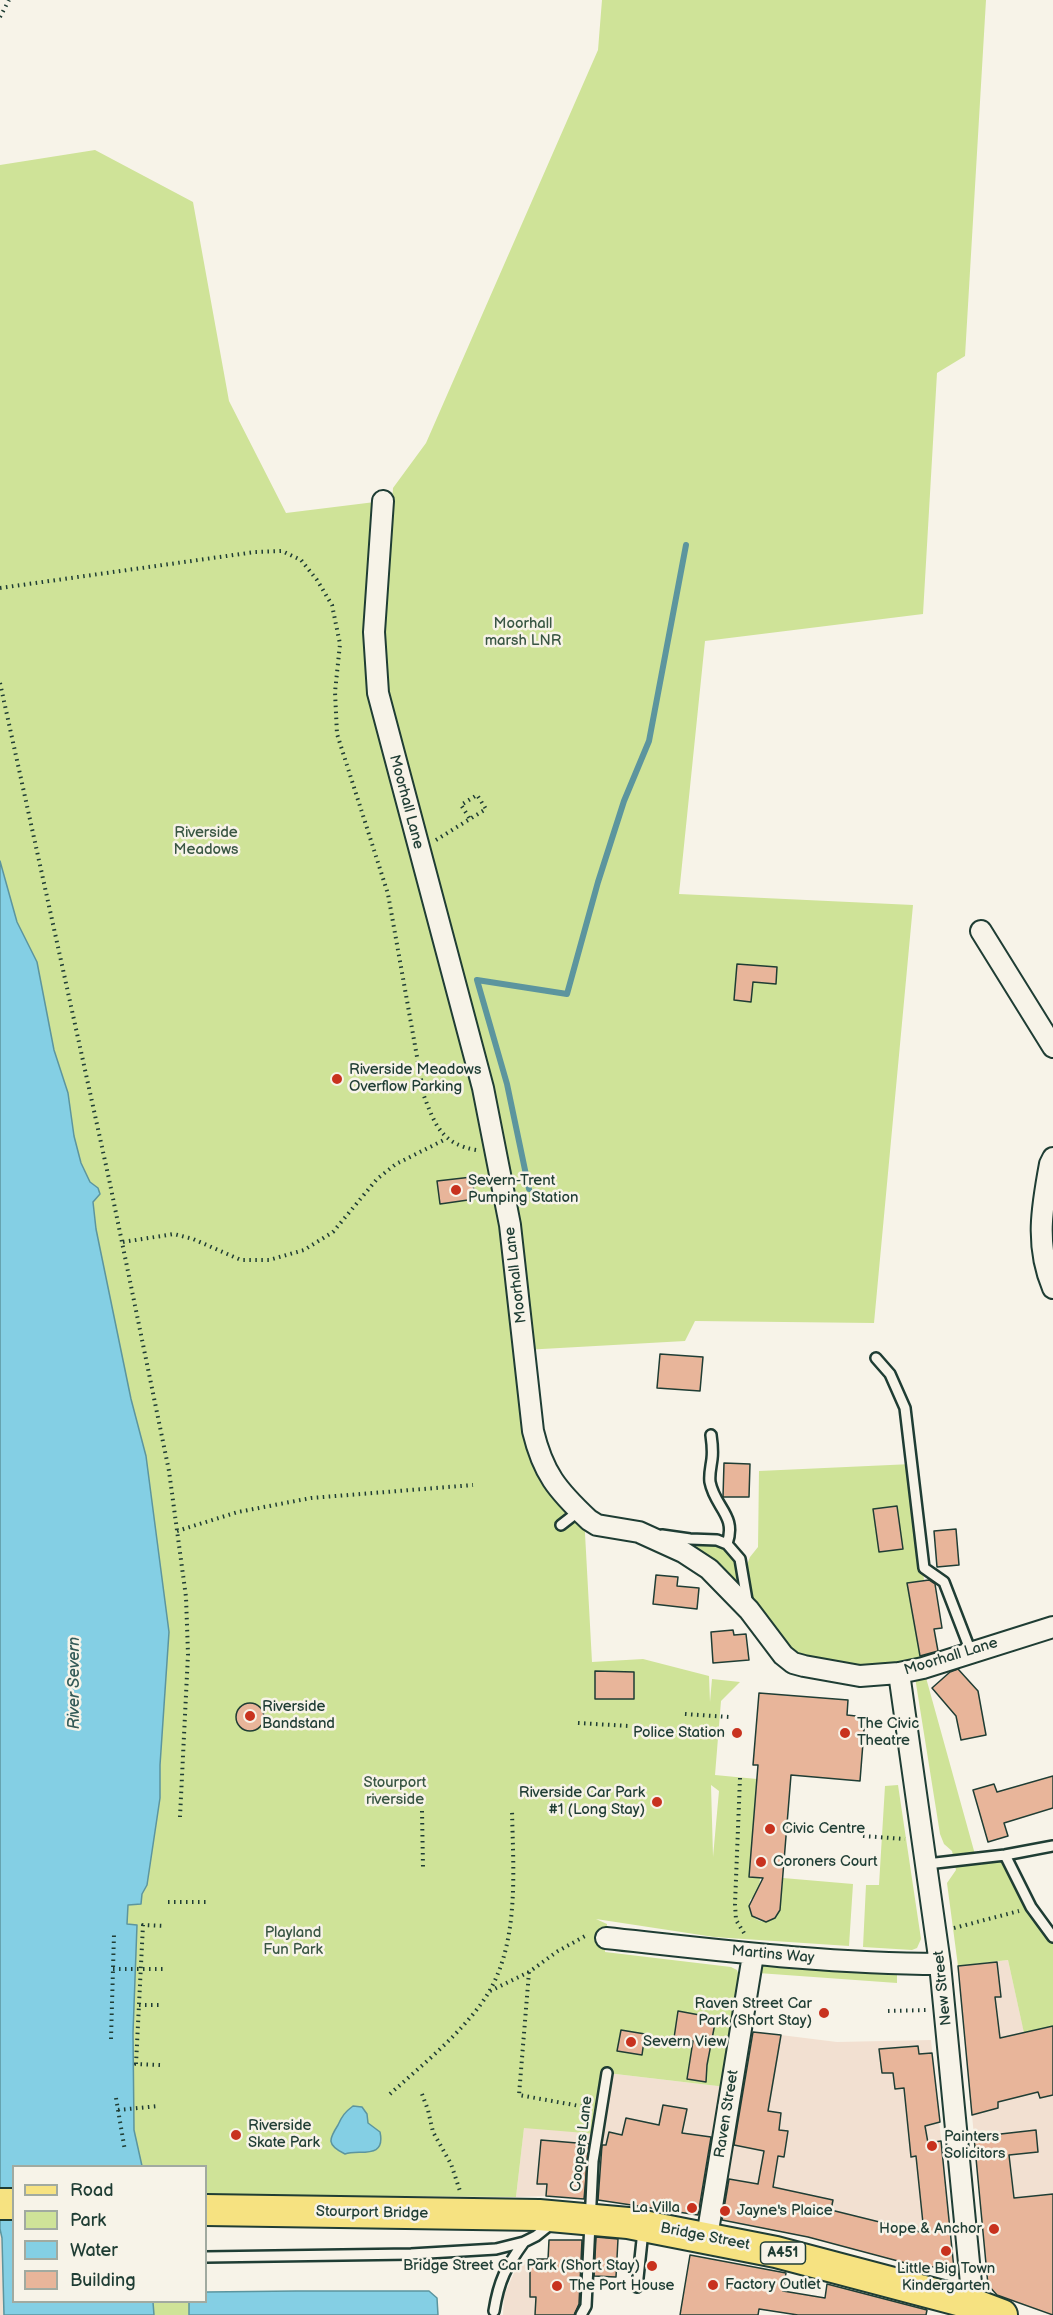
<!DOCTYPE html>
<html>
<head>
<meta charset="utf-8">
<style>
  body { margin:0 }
  #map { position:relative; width:1053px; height:2315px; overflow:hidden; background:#f7f3e8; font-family:"Balsamiq Sans",sans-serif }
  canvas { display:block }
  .legend { position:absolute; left:12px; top:2165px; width:195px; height:138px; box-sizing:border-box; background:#f7f3e8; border:2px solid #a1aaa0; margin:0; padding:8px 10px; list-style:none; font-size:18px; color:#1f3d34 }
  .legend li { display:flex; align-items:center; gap:12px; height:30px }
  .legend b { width:30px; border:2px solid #a1aaa0 }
</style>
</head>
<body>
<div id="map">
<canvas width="1053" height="2315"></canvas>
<ul class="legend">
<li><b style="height:8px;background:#f6e281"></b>Road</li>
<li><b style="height:16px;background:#cfe398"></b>Park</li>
<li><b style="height:16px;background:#84cfe4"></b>Water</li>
<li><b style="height:16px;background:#e8b59a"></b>Building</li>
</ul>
</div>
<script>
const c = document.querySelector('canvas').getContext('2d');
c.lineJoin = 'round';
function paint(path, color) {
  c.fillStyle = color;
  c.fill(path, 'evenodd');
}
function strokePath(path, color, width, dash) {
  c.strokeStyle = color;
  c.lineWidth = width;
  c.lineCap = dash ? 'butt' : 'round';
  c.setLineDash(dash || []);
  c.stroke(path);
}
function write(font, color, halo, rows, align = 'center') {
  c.font = font + ' "Balsamiq Sans",sans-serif';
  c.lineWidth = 5;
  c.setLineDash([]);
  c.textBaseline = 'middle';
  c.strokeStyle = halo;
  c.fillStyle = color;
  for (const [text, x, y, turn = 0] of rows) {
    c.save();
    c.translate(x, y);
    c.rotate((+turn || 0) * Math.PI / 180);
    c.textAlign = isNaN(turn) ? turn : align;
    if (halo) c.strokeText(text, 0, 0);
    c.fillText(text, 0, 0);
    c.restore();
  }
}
paint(new Path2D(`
  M1008 1960 1024 2032 1053 2026V2315L997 2295 988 2285 958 1966Z
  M749 2031 837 2042 931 2040 954 2269 913 2265 807 2237 717 2219Z
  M607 2073 726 2087 705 2217 612 2201 546 2196 516 2197 524 2127Z
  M0 2228 2 2238 4 2315H0Z
  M549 2240H590L581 2315H503L504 2295 519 2262 530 2259H548Z`), '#f2e0d1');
paint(new Path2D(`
  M602 0H986L965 356 937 373 923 614 705 641 679 894 913 905 874 1323 695 1321 685 1341 524 1350 521 1331 530 1459 568 1505 584 1515 592 1662 643 1659 709 1676 710 1702 712 1679 740 1682 721 1701 715 1775 757 1779 749 1877 760 1878 759 1892 750 1900C744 1929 787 1929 779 1898H781L783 1878 853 1884 849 1946 714 1937 596 1919 607 1924 605 1952 731 1967 737 1970 740 1978 726 2087 607 2073 597 2134 524 2128 516 2197 206 2195V2166H142L134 2130 133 2033 137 1926 127 1924 128 1905 141 1904 142 1894 147 1885 160 1798V1765L169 1632 146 1456 131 1399 96 1229 93 1202 98 1188 90 1182 81 1163 74 1136 68 1093 54 1050 37 962 17 922 0 861V165L95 150 193 202 229 401 286 513 383 501 387 573 393 488 426 443 598 50ZM711 1785 719 1791 713 1857V1856Z
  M912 1464 924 1580 907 1584 920 1656 976 1858 1005 1855 1053 1937V2026L1024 2033 1008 1960 958 1966 947 1883 956 1870 952 1851 944 1844 940 1834 914 1671 804 1666 727 1585 639 1532 727 1544 744 1573 750 1557 758 1547 759 1471Z
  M898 1785 921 1939 917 1948 912 1950 863 1947 866 1885H879L885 1786Z
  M765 1964 897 1973V1983L758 1973Z
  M153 2302H189V2315H154Z`), '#cfe398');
const water = new Path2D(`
  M0 861 17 922 37 962 54 1050 68 1093 74 1136 81 1163 90 1182 98 1188 100 1194 93 1202 96 1229 131 1399 146 1456 169 1632 160 1765V1798L147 1885 142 1894 141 1904 128 1905 127 1924 137 1925 133 2033 134 2130 142 2166H14V2302H153L154 2315H4L2 2238 0 2229Z
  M353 2106 362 2107 367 2114 368 2123 380 2132C386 2160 359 2149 345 2154 326 2145 329 2139 338 2125 342 2116 345 2112 353 2106Z
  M296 2291H429L437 2298 438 2315H189V2302H206V2292Z`);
paint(water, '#84cfe4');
strokePath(water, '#5c959e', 1.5);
strokePath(new Path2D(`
  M529 1189 507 1084 477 980 567 994 598 882 624 801 649 741 686 545`), '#5c959e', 6);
const building = new Path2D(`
  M737 964 777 967 776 984 753 982 751 1002 734 1000Z
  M472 1177 475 1199 440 1204 437 1181Z
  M660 1354 703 1357 700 1391 657 1388Z
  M724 1463 750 1464 749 1497H723Z
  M897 1506 903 1549 879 1552 873 1509Z
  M956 1529 959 1565 937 1567 934 1531Z
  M656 1575 678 1577 677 1586 699 1588 697 1609 653 1604Z
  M929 1580 935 1584 942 1628 934 1629 938 1651 920 1656 907 1583Z
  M733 1630 734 1635 746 1634 749 1660 713 1663 711 1632Z
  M958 1669 978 1691 986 1735 961 1740 956 1716 932 1688 950 1672Z
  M595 1671 634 1672V1699H595Z
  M759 1693 848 1700 847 1715 865 1717 860 1781 791 1775 780 1910 775 1918 766 1922 752 1916 749 1906 763 1878 749 1877 758 1765H753Z
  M236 1717a14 14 0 1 1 28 0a14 14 0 1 1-28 0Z
  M1053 1776V1808L1004 1823 1008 1836 988 1842 973 1790 994 1784 997 1792Z
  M997 1962 1001 1997H995L1000 2038 1053 2026V2095L1040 2098 1038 2092 998 2102V2108L972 2115 958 1966Z
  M678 2011 716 2018 707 2065 706 2082 687 2079 693 2041 674 2038Z
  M621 2030 645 2034 642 2055 617 2051Z
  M753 2032 781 2035 768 2111 781 2113 779 2130 788 2131 784 2157 778 2156 773 2187 833 2200 831 2210 924 2233 916 2156 911 2157 904 2088 895 2089 893 2073H882L879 2049 918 2046 919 2054 932 2053 940 2122 925 2126 928 2143 941 2141 954 2269 913 2265 808 2237 722 2220 729 2179 758 2184 764 2151 734 2145Z
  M663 2105 687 2109 682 2133 711 2137 698 2215 598 2200 602 2145H606L609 2132 622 2135 626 2118 659 2125Z
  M1036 2130 1038 2152 1009 2155 1014 2198 1053 2194V2315L997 2295 988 2285 974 2137Z
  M541 2140 589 2144 584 2199 546 2196 547 2184H537Z
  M596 2237 618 2239 616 2277 594 2276Z
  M549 2240H582L579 2304 574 2315H535L536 2297H530V2259H548Z
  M690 2255 786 2273 783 2291 825 2298 827 2284 927 2310 926 2315H798L759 2309 758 2315H680Z`);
paint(building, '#e8b59a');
strokePath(building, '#1f3d34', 1.5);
const lane = new Path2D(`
  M876 1358 890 1374 905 1408 924 1568 944 1582 971 1652
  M711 1435C712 1442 713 1451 712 1459 711 1467 709 1474 710 1482 715 1508 737 1515 727 1544
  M561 1525 579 1511
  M662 1535 690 1539 717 1540 727 1544 740 1559 748 1606
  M1005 1855 1031 1907 1053 1937
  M927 1864 1005 1855 1053 1846
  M206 2257 411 2254 496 2249 524 2242 536 2236 551 2224
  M637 2287 643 2231
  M494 2311C499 2280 506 2267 524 2242
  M581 2315 586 2306 593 2161 607 2073`);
const street = new Path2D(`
  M383 501 374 632 378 693 483 1088 510 1225 533 1431C543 1473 557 1490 589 1520L597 1525 639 1532 683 1552 709 1569 749 1610 783 1655 793 1663 804 1666 860 1676 899 1673 923 1668 1053 1627
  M981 931 1053 1047
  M1053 1158 1050 1164C1042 1207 1035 1246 1053 1288
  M899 1673 940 1964 973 2304
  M606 1938C717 1950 828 1964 940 1964
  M707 2237 753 1955`);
const primary = new Path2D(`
  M0 2204H14
  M206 2210 539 2215 628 2223 776 2252 973 2304 1002 2315`);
strokePath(lane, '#1f3d34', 14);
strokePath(street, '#1f3d34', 24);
strokePath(primary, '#1f3d34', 34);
strokePath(new Path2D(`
  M0 17 9 0
  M0 588 255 552 282 551 301 560 317 580 332 605 340 644 335 692 337 734 388 894 424 1096C435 1125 442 1144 476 1150
  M0 683 109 1179 169 1471 186 1597 188 1654 180 1817
  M436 840 486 809 477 795 461 805 470 819
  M123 1242 174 1234 193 1239 241 1260H269L304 1250 333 1232 377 1179 396 1164 446 1139
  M177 1531 238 1512 311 1498 473 1485
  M685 1714 729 1717
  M578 1723 629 1726
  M740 1778 735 1904 736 1920 744 1933
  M422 1811 423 1867
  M863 1836 905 1839
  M168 1902H206
  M954 1928 1019 1911
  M113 1969H163
  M529 1972 519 2095 585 2107 586 2104
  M490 1991 529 1972 558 1951 587 1935
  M139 2005H161
  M888 2011 927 2010
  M111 2039 114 1934
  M160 2065 136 2064 143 1925 165 1926
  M390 2094C421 2066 456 2038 481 2004 521 1950 513 1872 512 1809
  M422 2094 428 2110 433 2132 451 2164 460 2191
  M116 2098 125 2151
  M118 2110 159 2106`), '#1f3d34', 4, [1.5, 4.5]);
strokePath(lane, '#f7f3e8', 9);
strokePath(street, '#f7f3e8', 20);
strokePath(primary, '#f6e281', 30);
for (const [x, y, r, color] of [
  [337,1079,6,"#c8321e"],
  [456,1190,6,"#c8321e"],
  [250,1716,6,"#c8321e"],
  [737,1733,6,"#c8321e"],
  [845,1733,6,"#c8321e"],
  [657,1802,6,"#c8321e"],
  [770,1829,6,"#c8321e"],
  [761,1862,6,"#c8321e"],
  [824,2013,6,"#c8321e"],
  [631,2042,6,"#c8321e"],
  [236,2135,6,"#c8321e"],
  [932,2146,6,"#c8321e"],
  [692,2208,6,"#c8321e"],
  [725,2211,6,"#c8321e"],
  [994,2229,6,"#c8321e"],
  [946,2251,6,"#c8321e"],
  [652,2266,6,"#c8321e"],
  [713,2285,6,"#c8321e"],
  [557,2286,6,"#c8321e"]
]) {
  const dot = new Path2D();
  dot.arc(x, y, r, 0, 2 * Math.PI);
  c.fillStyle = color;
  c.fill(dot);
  strokePath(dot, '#f7f3e8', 2);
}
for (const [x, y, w] of [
  [783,2253,45]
]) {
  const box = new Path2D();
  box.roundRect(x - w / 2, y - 11, w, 22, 4.5);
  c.fillStyle = '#f7f3e8';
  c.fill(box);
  strokePath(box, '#1f3d34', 1.5);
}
write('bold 14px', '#1f3d34', null, [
  ["A451",783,2253]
]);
write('15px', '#395643', '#f7f3e8', [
  ["Moorhall",523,624],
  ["marsh LNR",523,641],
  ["Riverside",206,833],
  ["Meadows",206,850],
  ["Stourport",395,1783],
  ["riverside",395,1800],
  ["Playland",293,1933],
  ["Fun Park",293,1950]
]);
write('15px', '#1f3d34', '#f7f3e8', [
  ["Moorhall Lane",406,802,75],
  ["Moorhall Lane",516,1275,-97],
  ["Moorhall Lane",951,1657,-17],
  ["Martins Way",773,1955,5],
  ["New Street",943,1988,-96],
  ["Raven Street",727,2114,-81],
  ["Coopers Lane",582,2144,-83],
  ["Stourport Bridge",372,2213,1],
  ["Bridge Street",705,2237,11]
]);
write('15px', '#1f3d34', '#f7f3e8', [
  ["Riverside Meadows",349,1070],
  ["Overflow Parking",349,1087],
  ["Severn-Trent",468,1181],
  ["Pumping Station",468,1198],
  ["Riverside",262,1707],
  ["Bandstand",262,1724],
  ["The Civic",857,1724],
  ["Theatre",857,1741],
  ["Police Station",725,1733,"right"],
  ["Riverside Car Park",645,1793,"right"],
  ["#1 (Long Stay)",645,1810,"right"],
  ["Civic Centre",782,1829],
  ["Coroners Court",773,1862],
  ["Raven Street Car",812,2004,"right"],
  ["Park (Short Stay)",812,2021,"right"],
  ["Severn View",643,2042],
  ["Riverside",248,2126],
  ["Skate Park",248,2143],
  ["Painters",944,2137],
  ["Solicitors",944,2154],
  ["La Villa",680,2208,"right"],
  ["Jayne's Plaice",737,2211],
  ["Hope & Anchor",982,2229,"right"],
  ["Bridge Street Car Park (Short Stay)",640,2266,"right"],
  ["Little Big Town",946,2269,"center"],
  ["Kindergarten",946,2286,"center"],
  ["Factory Outlet",725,2285],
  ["The Port House",569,2286]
], 'left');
write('italic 16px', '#335a57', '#f7f3e8', [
  ["River Severn",75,1683,-90]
]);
</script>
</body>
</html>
